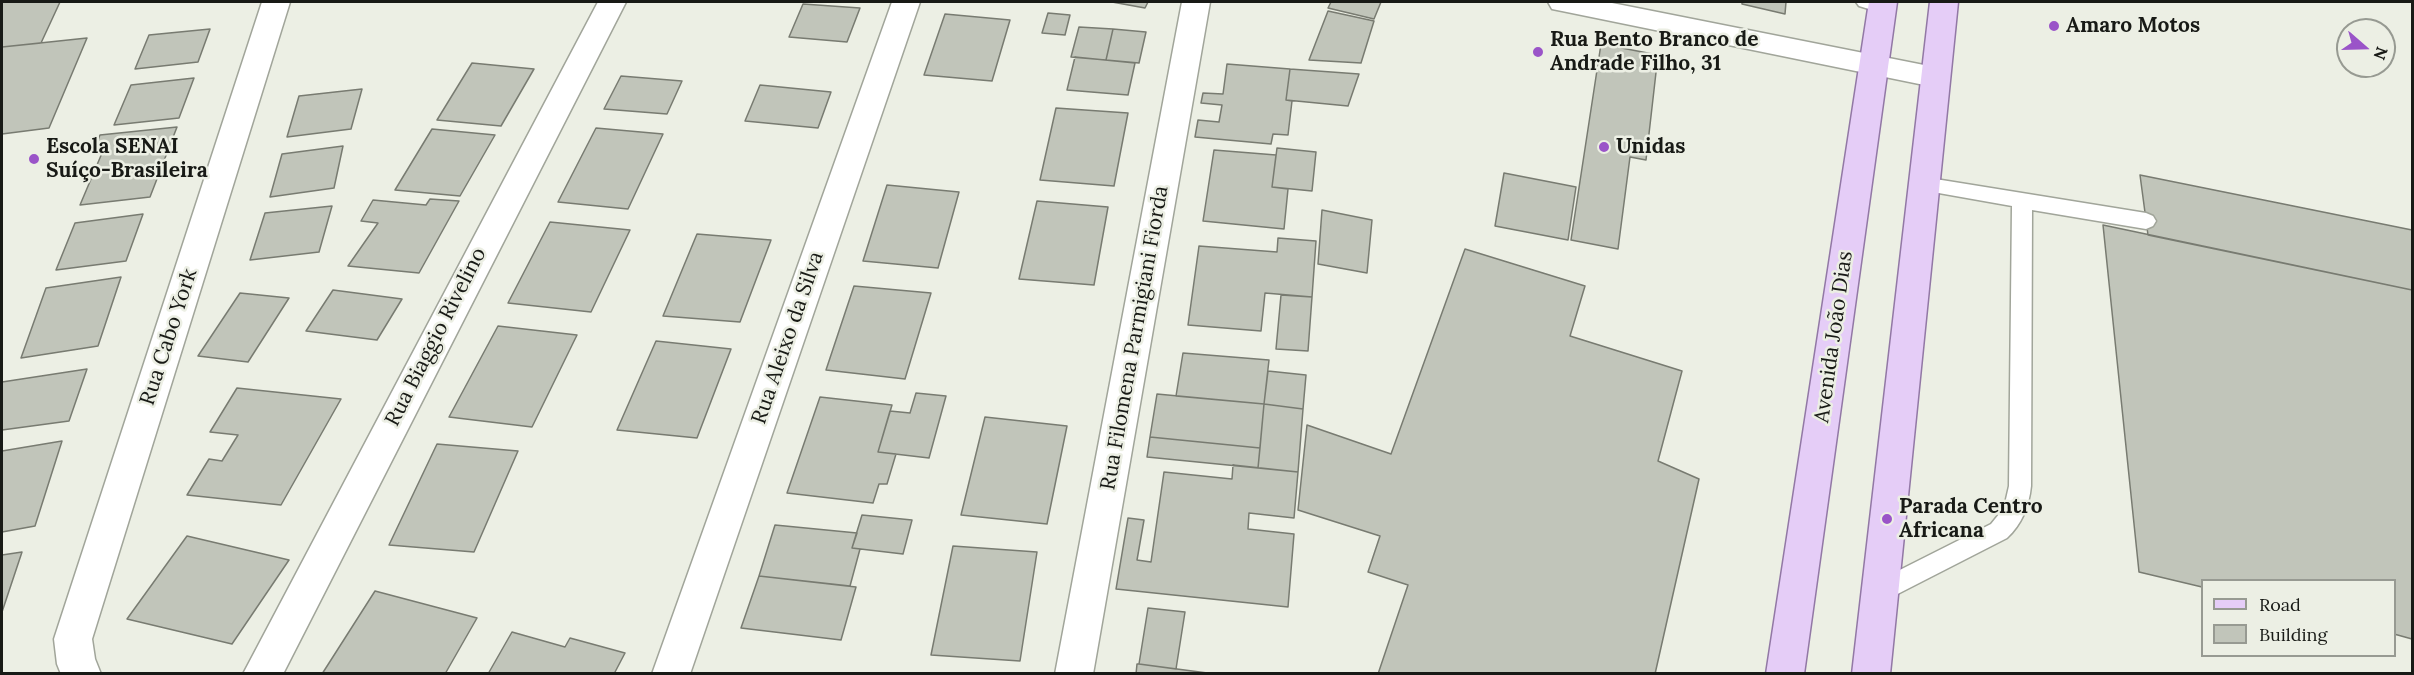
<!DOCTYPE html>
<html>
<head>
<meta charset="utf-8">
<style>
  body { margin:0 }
  #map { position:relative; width:2414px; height:675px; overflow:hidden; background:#ecefe4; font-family:Lora,serif }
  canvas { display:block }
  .frame { position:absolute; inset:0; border:3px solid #181a16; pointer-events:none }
  .legend { position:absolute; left:2201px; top:579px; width:195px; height:78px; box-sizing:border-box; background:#ecefe4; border:2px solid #979a92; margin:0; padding:8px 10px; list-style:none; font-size:18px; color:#181a16 }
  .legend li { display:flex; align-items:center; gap:12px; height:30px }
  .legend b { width:30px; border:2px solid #979a92 }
  .north { position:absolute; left:2336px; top:18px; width:60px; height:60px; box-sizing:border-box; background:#ecefe4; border:2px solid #979a92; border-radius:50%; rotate:110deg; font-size:16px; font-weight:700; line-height:24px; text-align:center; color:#181a16 }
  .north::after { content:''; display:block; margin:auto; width:21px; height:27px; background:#9a54c8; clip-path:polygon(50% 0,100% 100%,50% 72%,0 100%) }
</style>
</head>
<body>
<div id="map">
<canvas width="2414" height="675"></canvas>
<div class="frame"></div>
<ul class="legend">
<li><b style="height:8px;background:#e5cdf7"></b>Road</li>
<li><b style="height:16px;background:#c1c5ba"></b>Building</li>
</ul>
<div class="north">N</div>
</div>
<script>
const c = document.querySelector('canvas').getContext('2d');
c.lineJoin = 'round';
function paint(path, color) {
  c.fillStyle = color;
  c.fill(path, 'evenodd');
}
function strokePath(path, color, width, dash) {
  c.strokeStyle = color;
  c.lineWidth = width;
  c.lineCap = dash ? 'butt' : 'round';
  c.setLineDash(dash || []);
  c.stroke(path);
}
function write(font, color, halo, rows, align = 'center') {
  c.font = font + ' Lora,serif';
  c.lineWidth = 5;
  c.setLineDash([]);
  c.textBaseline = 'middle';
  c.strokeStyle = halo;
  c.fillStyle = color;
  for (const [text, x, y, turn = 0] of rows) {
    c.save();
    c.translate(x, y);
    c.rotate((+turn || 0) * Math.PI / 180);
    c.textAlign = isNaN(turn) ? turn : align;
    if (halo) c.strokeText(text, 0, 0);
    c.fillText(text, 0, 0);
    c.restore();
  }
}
const building = new Path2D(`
  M2 2H60L41 43 2 47Z
  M1112 2H1148L1145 8Z
  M1331 2H1381L1374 19 1328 8Z
  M1742 2H1786L1785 14 1742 4Z
  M803 4 860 8 847 42 789 37Z
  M1328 11 1374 21 1361 63 1309 60Z
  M1048 13 1070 15 1065 35 1042 33Z
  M945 14 1010 20 992 81 924 75Z
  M1079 27 1113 29 1106 60 1071 57Z
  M210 29 198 62 135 69 149 35Z
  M1113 29 1146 32 1139 63 1106 60Z
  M87 38 49 128 2 134V47Z
  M1601 44 1658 55 1646 160 1630 157 1618 249 1571 240Z
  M1075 57 1135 63 1128 95 1067 90Z
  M472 63 534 69 501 126 437 120Z
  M1227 64 1290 69 1286 100 1292 101 1288 135 1273 134 1271 144 1195 137 1198 120 1219 122 1222 105 1201 103 1203 93 1223 94Z
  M1290 69 1359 74 1348 106 1286 100Z
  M621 76 682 81 667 114 604 109Z
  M194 78 179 118 114 125 131 85Z
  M760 85 831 92 818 128 745 121Z
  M362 89 351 129 287 137 299 96Z
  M1056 108 1128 113 1114 186 1040 180Z
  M177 127 150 197 80 205 105 146 95 147 100 135Z
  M596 128 663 134 628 209 558 202Z
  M432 129 495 135 460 196 395 190Z
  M343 146 334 188 270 197 282 154Z
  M1277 148 1316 152 1312 191 1272 187Z
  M1214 150 1276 155 1272 187 1288 189 1284 229 1203 221Z
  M1504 173 1576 187 1568 240 1495 226Z
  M2140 175 2412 230V290L2148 235Z
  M887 185 959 192 938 268 863 261Z
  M430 199 459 201 419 273 348 266 378 223 361 221 373 200 426 205Z
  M1037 201 1108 207 1094 285 1019 279Z
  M332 206 319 252 250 260 265 213Z
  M1322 210 1372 220 1367 273 1318 264Z
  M143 214 126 261 56 270 75 223Z
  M550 222 630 230 591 312 508 303Z
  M2103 225 2412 290V639L2394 634V580H2202V587L2139 572Z
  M697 234 771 240 740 322 663 316Z
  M1278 238 1316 241 1312 297 1265 293 1261 331 1188 325 1199 246 1277 252Z
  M1465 249 1585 286 1570 336 1682 371 1658 461 1699 479 1655 674H1378L1408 585 1368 572 1380 536 1298 510 1307 425 1391 454Z
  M121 277 98 346 21 358 46 288Z
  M854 286 931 293 905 379 826 370Z
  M333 290 402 299 377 340 306 331Z
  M240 293 289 298 248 362 198 356Z
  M1281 295 1312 297 1308 351 1276 349Z
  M498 326 577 335 532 427 449 417Z
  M656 341 731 349 697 438 617 430Z
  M1183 353 1269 360 1264 404 1176 396Z
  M87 369 69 421 2 430V382Z
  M1268 371 1306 375 1303 409 1264 404Z
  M237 388 341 399 281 505 187 495 209 459 222 461 238 435 210 432Z
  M916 393 946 396 929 458 878 452 890 411 910 413Z
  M1157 394 1264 404 1260 448 1150 437Z
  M820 397 892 405 878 452 896 454 887 484H879L873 503 787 493Z
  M1264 404 1303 409 1298 472 1258 468Z
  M985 417 1067 426 1047 524 961 515Z
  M1150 437 1260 448 1258 468 1147 457Z
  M62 441 35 526 2 532V451Z
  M437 444 518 451 474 552 389 545Z
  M1233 465 1298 472 1294 518 1249 513 1248 529 1294 534 1288 607 1116 589 1128 518 1144 520 1137 560 1151 562 1164 472 1232 479Z
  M862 515 912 520 903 554 852 548Z
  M775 525 857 533 852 548 860 549 850 586 759 576Z
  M187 536 289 560 232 644 127 619Z
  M953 546 1037 552 1020 661 931 655Z
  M22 552 2 612V555Z
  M759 576 856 587 841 640 741 628Z
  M375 591 477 618 445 674H322Z
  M1148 608 1185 612 1176 669 1139 664Z
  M512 632 565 647 570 638 625 653 614 674H488Z
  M1137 664H1139L1215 674H1136Z`);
paint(building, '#c1c5ba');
strokePath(building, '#787b71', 1.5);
const service = new Path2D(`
  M1856 2H1884L1891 7 1888 11 1882 13 1859 6Z
  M1923 177 2146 213 2153 216 2156 221 2153 226 2146 229 2032 210 2031 486C2029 506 2022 524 2007 538L1880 603 1872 600 1868 592 1872 584 1991 524 2004 508 2009 486 2012 206 1916 189 1913 184 1916 179Z`);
const minor = new Path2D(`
  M262 2H290L92 639 95 659 101 674H61L57 664 54 639Z
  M598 2H626L283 674H243Z
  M892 2H920L690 674H652Z
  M1182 2H1210L1093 674H1055Z`);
const tertiary = new Path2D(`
  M1548 2H1607L1934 67 1944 70 1948 77 1944 84 1934 87 1562 11 1552 9Z`);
const primary = new Path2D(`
  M1869 2H1897L1804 674H1766Z
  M1930 2H1958L1890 674H1852Z`);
strokePath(service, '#a1a59a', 3);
strokePath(minor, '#a1a59a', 3);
strokePath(tertiary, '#a1a59a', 3);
strokePath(primary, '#9278a5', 3);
paint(service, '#fff');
paint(minor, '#fff');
paint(tertiary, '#fff');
paint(primary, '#e5cdf7');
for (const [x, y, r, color] of [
  [2054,26,6,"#9a54c8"],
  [1538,52,6,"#9a54c8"],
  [1604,147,6,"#9a54c8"],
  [34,159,6,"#9a54c8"],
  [1887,519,6,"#9a54c8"]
]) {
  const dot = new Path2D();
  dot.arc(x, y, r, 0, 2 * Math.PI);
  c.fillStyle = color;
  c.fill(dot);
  strokePath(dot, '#ecefe4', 2);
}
write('bold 21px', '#181a16', '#ecefe4', [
  ["Amaro Motos",2066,26],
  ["Rua Bento Branco de",1550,40],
  ["Andrade Filho, 31",1550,64],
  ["Escola SENAI",46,147],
  ["Suíço-Brasileira",46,171],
  ["Unidas",1616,147],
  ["Parada Centro",1899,507],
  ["Africana",1899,531]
], 'left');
write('21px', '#181a16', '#ecefe4', [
  ["Rua Cabo York",169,337,-72],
  ["Rua Biaggio Rivelino",436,337,-63],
  ["Avenida João Dias",1834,337,-82],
  ["Rua Aleixo da Silva",788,338,-71],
  ["Rua Filomena Parmigiani Fiorda",1135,338,-80]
]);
</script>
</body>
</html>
